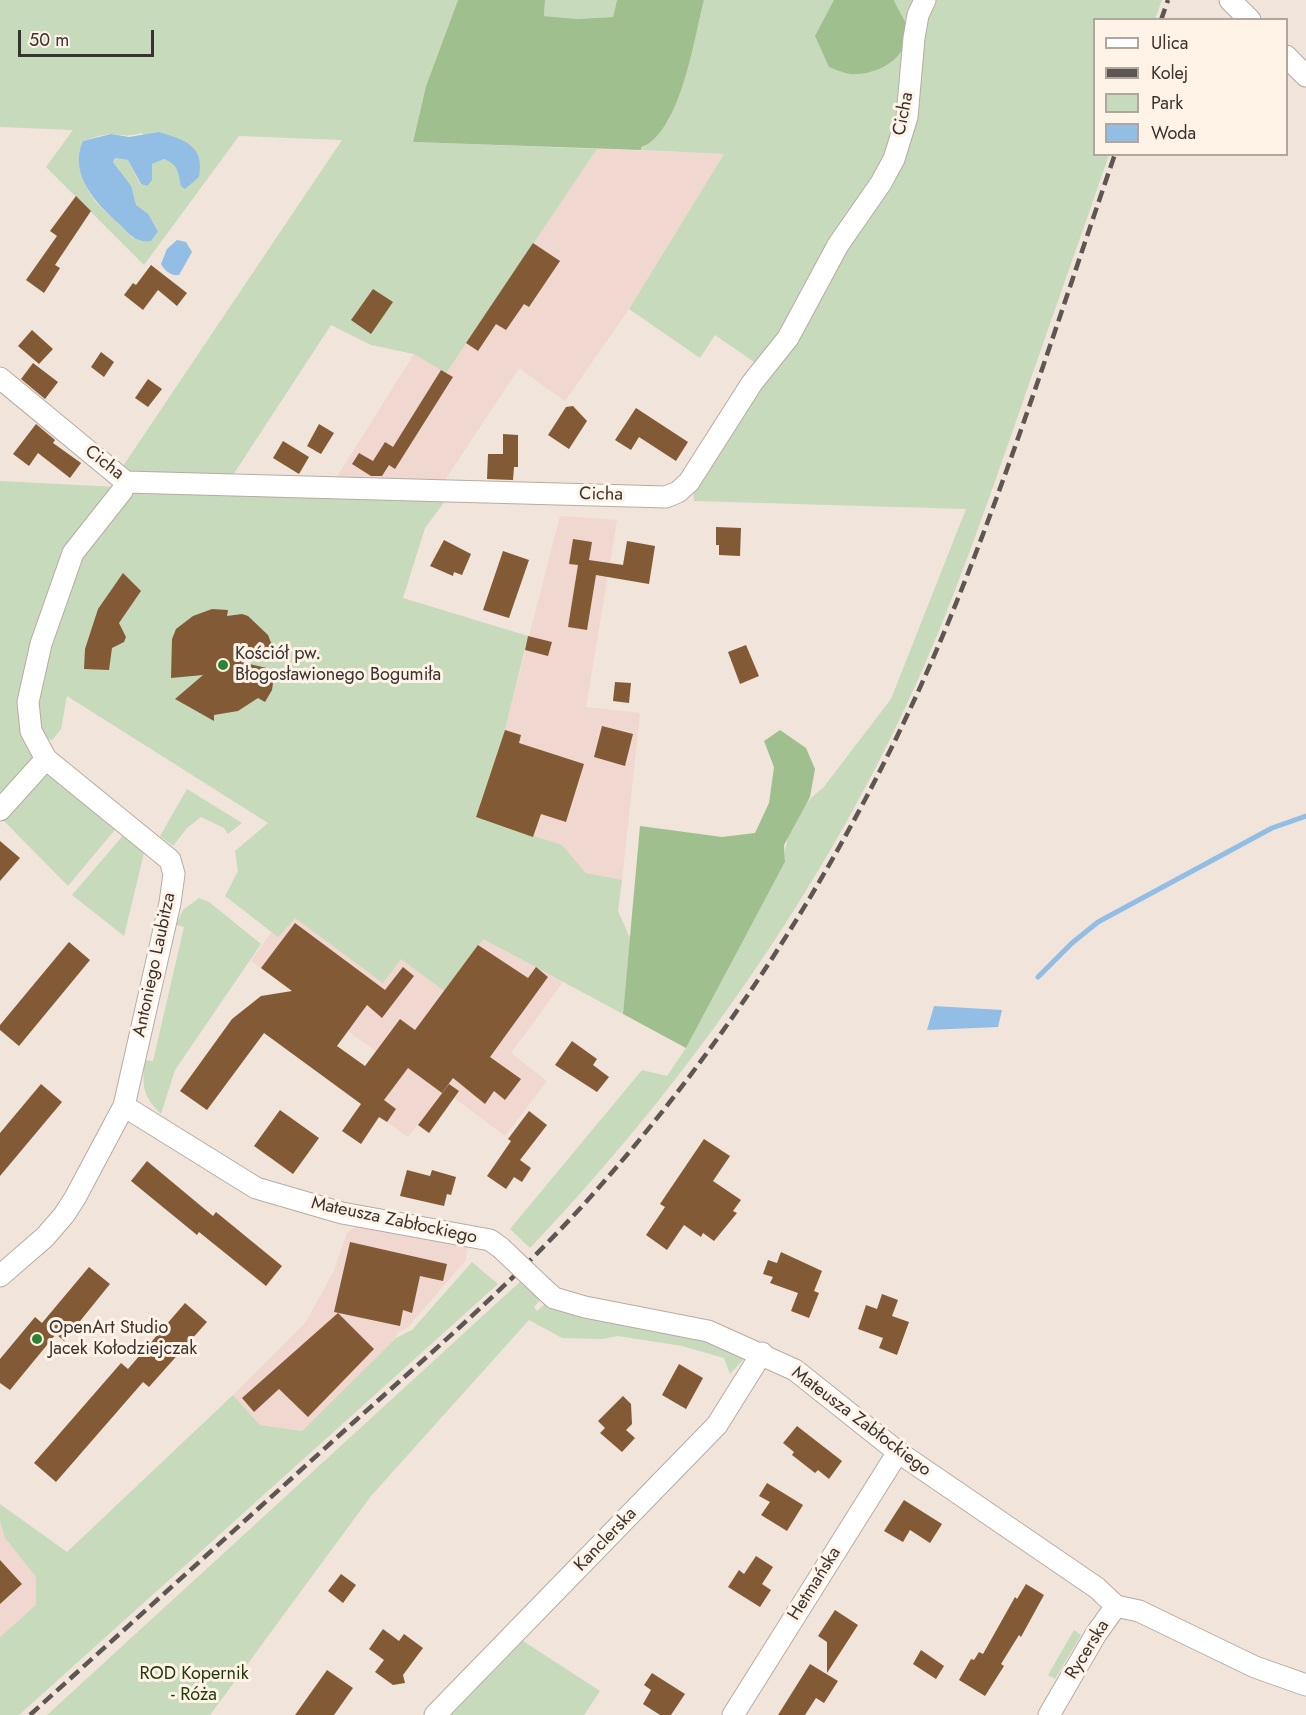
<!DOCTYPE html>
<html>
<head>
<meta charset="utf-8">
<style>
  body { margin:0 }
  #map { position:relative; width:1306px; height:1715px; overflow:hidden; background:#f1e4da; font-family:Jost,sans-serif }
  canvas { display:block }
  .legend { position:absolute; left:1093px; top:18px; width:195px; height:138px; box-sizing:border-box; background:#fff2e7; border:2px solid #afa69e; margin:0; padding:8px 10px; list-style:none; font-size:18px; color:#383330 }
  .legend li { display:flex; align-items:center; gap:12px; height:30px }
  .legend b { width:30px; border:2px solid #afa69e }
  .scale { position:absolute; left:18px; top:30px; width:136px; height:27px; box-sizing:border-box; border:3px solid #383330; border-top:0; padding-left:8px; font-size:18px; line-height:21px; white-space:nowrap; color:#383330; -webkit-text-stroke:4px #fff2e7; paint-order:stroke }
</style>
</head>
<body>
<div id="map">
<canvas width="1306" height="1715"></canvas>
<ul class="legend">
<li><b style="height:8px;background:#fff"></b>Ulica</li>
<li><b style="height:8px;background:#5d5652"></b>Kolej</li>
<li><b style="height:16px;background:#c7dabc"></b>Park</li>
<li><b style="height:16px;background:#92bde5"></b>Woda</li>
</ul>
<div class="scale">50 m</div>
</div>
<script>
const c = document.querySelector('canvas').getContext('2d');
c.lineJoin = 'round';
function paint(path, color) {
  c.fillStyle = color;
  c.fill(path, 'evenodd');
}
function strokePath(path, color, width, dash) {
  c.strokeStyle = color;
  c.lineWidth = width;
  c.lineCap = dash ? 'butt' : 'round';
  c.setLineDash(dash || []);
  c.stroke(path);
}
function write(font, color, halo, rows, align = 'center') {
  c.font = font + ' Jost,sans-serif';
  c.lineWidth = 6;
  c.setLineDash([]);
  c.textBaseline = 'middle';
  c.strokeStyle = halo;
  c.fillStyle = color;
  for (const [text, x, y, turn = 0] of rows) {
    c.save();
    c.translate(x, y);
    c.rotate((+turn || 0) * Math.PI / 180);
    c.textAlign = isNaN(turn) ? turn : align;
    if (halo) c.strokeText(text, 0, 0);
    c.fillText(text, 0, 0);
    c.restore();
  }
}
paint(new Path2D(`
  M597 149 724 154 629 309 565 401 519 368 443 483 335 480 414 354 446 372Z
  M560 516 617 520 586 707 640 713 622 880 586 873 562 845 476 817 505 730Z
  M306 884 443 991 482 939 563 982 511 1053 547 1081 505 1136 444 1090 408 1137 373 1112 391 1062 251 961Z
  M357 1226 467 1245 466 1260 408 1327 397 1333 396 1338 302 1431 260 1425 233 1395 305 1323 333 1273 347 1233Z
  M0 1521 5 1538 36 1577V1605L0 1637Z`), '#f0d7cf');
paint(new Path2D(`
  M0 0H458L426 86 413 142 597 149 446 373 414 354 371 345 331 325 231 478H137L121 469 342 140 239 136 144 265 46 167 73 130 0 127ZM141 133 199 177 180 181V172L172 162 164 159 152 164 147 186 140 184 128 160 115 158 113 162C125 174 127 192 136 205 143 215 153 218 158 231L133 238C99 202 76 198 83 141 93 138 102 134 112 134 123 135 130 137 141 133Z
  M545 0H617L613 17 577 19 544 16Z
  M704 0H919L903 113 889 158 789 323 757 364 715 335 700 358 629 309 724 154 641 150 669 120 687 70Z
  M929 0H1162L1155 19 1094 20V154L1109 155C1077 247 1044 340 1012 433 987 504 962 576 933 645 840 866 695 1075 530 1248L510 1229 642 1070 667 1076 686 1048 785 862C783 836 801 803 823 788L891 699 966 509 694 501 693 487 812 308 886 187Z
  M0 481 117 487 68 553 23 698 35 762 0 803Z
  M129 489 445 501 425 528 403 598 528 636 505 730 476 817 562 845 586 873 622 880 618 911 630 938 623 1014 483 939 444 991 401 959 383 983 295 918 278 937 225 896 238 871 235 851 268 823 67 696 61 729 52 740 46 739 36 724 45 648 77 559Z
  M50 770 118 826 68 886 2 819 43 773Z
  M187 789 242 823 228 834 224 828 201 817 187 828 173 846 160 836Z
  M126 832 145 849 124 936 72 895Z
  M199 898 209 902 261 944 175 1070 161 1114C142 1095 142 1086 145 1060L153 1061 184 927 176 925 183 910Z
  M472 1262 498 1284 19 1715H0V1637L36 1605V1577L5 1538 0 1521V1504L67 1552 233 1395 260 1425 302 1431 396 1338 412 1330Z
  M523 1279 541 1299 534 1307 537 1311 545 1304 553 1309 706 1338 742 1355 743 1360 730 1374 724 1358 682 1346 618 1336 603 1339 562 1338 529 1320 371 1496 210 1715H47Z
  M1074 1630 1081 1635 1055 1679 1048 1675Z
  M523 1641 600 1691 584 1715H451Z`), '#c7dabc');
paint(new Path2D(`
  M458 0H545L544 16 577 19 613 17 617 0H704C694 38 681 131 642 147L641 150 413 142 426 86Z
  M834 0H894C897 9 904 17 906 25 913 55 880 74 856 74 847 75 837 70 829 67L815 36Z
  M780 730 806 748 815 769 810 797 784 845 785 862 686 1048 623 1014 640 826 722 837 755 833 769 803 774 767 764 741Z`), '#a0bf8f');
paint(new Path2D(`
  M159 132C185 140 205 146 199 177L185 189 181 186C178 172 179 165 164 159L152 164V180L147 186 141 184 128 160 115 158 113 162 131 186 136 205 148 214 158 231 151 241C136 243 129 234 119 224 97 204 68 175 83 141L111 134 129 137Z
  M177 240 186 242 192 252 179 275C171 276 165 271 161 264L167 249Z
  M934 1006 1002 1010 998 1027 927 1030Z`), '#92bde5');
strokePath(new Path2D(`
  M1038 977 1072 943 1098 922 1272 828 1306 816`), '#92bde5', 5);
paint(new Path2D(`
  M76 196 91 211 55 265 60 268 44 293 26 280 57 236 50 231Z
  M533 243 560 261 529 307 524 304 506 330 496 324 478 351 466 343Z
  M151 265 187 293 177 306 158 290 143 310 124 295 133 283 136 285Z
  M373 289 393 302 371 334 351 320Z
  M32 330 53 349 39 364 18 346Z
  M101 352 114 362 104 377 91 367Z
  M33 363 58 382 45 399 21 379Z
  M441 370 453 377 395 469 389 465 382 476H371L352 464 359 453 373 461 385 442 393 447Z
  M148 379 162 389 148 407 135 398Z
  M573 406 587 421 569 449 548 435 566 407Z
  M636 408 688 442 676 461 639 437 631 450 615 440Z
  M36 424 55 440 53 443 81 463 70 478 38 453 29 466 13 454Z
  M319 424 334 433 321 454 307 446Z
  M503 434 518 435V467H514L513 480 487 479 488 454H503Z
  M283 441 309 457 299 474 273 458Z
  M716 527 741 528 740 556 719 555V545H716Z
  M573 539 592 542 589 560 623 565 627 541 655 546 649 584 596 575 587 630 568 627 578 565 569 564Z
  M444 540 471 554 462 575 454 572 453 576 430 566Z
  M503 551 529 560 509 618 483 610Z
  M123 573 141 591 119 623 126 637 124 642 112 648 109 670 84 669 85 649 98 609Z
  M212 609 228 610 227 616 242 614 248 616 268 635 274 650 241 662 275 670 272 690 265 702 258 698 238 711 214 715V721L175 699 203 675 171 678 172 639 176 629 193 616Z
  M528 636 552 642 548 656 525 650Z
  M746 645 759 676 740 684 728 652Z
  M615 682 631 683 629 703 613 701Z
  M602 726 633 734 625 766 594 757Z
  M505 730 521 735 519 743 584 764 566 822 541 814 533 837 476 817Z
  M0 841 20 858 0 881Z
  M295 923 385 990 403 967 414 976 382 1018 367 1005 337 1046 365 1066 400 1019 415 1030 478 945 528 978 536 967 548 977 490 1057 521 1079 505 1100 494 1091 485 1104 453 1078 442 1093 408 1068 384 1100 396 1109 387 1122 379 1117 361 1144 342 1131 361 1104 264 1033 207 1110 180 1091 232 1019 261 996 292 991 261 968Z
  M69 942 90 960 19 1046 0 1030V1025Z
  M572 1041 597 1059 593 1065 609 1077 597 1092 555 1065Z
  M41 1084 62 1102 0 1176V1133Z
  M449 1084 459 1091 429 1133 418 1125Z
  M280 1110 319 1138 293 1174 254 1146Z
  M529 1111 547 1125 520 1160 531 1168 522 1182 514 1177 506 1189 487 1176 511 1141 508 1139Z
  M704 1139 730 1156 713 1181 741 1200 733 1211 737 1213 714 1241 703 1233 701 1237 684 1225 667 1250 646 1235 665 1207 660 1204Z
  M147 1161 213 1216 216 1212 282 1266 266 1286 199 1232 197 1235 131 1181Z
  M407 1170 430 1176 432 1170 456 1177 451 1195 447 1194 444 1206 400 1196Z
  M350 1242 447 1264 443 1281 420 1276 412 1313 403 1310 400 1326 334 1312Z
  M781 1252 822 1271 814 1291 819 1293 809 1318 791 1311 798 1293 770 1283 773 1277 763 1274 768 1260 777 1263Z
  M89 1267 110 1284 64 1341 56 1334 10 1390 0 1383V1359L35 1317 42 1323Z
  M882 1294 898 1300 892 1316 909 1322 897 1355 879 1348 883 1338 858 1329 866 1305 877 1309Z
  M185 1303 207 1322 149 1387 143 1382 56 1482 34 1463 121 1363 128 1369Z
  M338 1313 374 1349 308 1417 279 1389 254 1412 242 1398Z
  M679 1364 703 1378 686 1409 662 1395Z
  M623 1396 631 1404 632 1424 626 1430 635 1438 622 1452 600 1433 605 1428 598 1421Z
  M797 1426 842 1461 829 1479 818 1470 815 1473 792 1455 794 1452 783 1443Z
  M767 1483 803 1505 787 1531 761 1515 770 1502 759 1496Z
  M904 1500 942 1524 930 1543 910 1530 903 1542 884 1531Z
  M756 1556 773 1567 762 1584 771 1590 760 1607 728 1587 739 1570 744 1574Z
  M0 1560 22 1584 0 1604Z
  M341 1574 356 1585 343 1603 328 1591Z
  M1026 1584 1044 1595 1021 1637 1019 1635 1001 1664 1004 1666 985 1696 959 1680 971 1659 974 1660 979 1652 983 1654 1015 1597 1017 1599Z
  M835 1610 858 1625 827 1673V1642L818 1636Z
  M383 1629 399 1641 404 1634 423 1648 403 1675 405 1683 393 1685 375 1672 384 1660 369 1649Z
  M921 1650 944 1666 936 1679 913 1664Z
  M810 1664 838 1681 824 1703 816 1698 805 1715H778Z
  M327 1670 353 1688 334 1715H295Z
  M652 1673 685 1694 671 1715H660L643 1704 651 1690 644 1685Z`), '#835a36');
const street = new Path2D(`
  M1230 0 1250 20
  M1286 56 1306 76
  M0 378 126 482 666 497 678 492 689 482 752 383 788 338 838 245 881 183 894 159 907 117 914 38 918 15 925 0
  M0 810 46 759
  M124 1106 256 1188 342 1213 490 1240 501 1248
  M0 1276 45 1237 64 1215 75 1198 124 1106 170 903 174 874 170 860 46 759 31 731 28 702 41 644 73 553 122 491 126 482
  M543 1288 554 1298 585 1307 708 1331 795 1370 898 1452 1097 1588 1116 1606
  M435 1715 717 1425 762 1353
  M733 1715 898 1452
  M1049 1715 1096 1634 1116 1606 1139 1611 1255 1667 1306 1685`);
strokePath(street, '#b8aba2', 23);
strokePath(street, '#fff', 21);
strokePath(new Path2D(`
  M1161 20 1168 0
  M30 1715C138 1617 247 1519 355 1421 440 1345 527 1270 601 1185 746 1020 864 826 948 623 1011 470 1061 311 1115 154`), '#5d5652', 4.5, [12, 6]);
const streetBridge = new Path2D(`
  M501 1248 543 1288`);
strokePath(streetBridge, '#b8aba2', 23, []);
strokePath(streetBridge, '#fff', 21);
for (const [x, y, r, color] of [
  [223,665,6,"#2c8535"],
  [37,1339,6,"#2c8535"]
]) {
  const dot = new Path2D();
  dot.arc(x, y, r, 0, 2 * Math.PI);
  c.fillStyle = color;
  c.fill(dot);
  strokePath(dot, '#fff2e7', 2);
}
write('18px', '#383330', '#fff2e7', [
  ["Cicha",904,114,-79],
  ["Cicha",104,463,38],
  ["Cicha",601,495,1],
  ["Antoniego Laubitza",155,965,-78],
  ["Mateusza Zabłockiego",394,1221,12],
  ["Mateusza Zabłockiego",861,1422,37],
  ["Kanclerska",606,1540,-46],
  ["Hetmańska",815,1584,-58],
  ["Rycerska",1088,1650,-58]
]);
write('18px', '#383330', '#fff2e7', [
  ["Kościół pw.",235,655],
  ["Błogosławionego Bogumiła",235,676],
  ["OpenArt Studio",49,1329],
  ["Jacek Kołodziejczak",49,1350]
], 'left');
write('18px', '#1e3a06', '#fff2e7', [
  ["ROD Kopernik",194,1675],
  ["- Róża",194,1696]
]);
</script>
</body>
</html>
